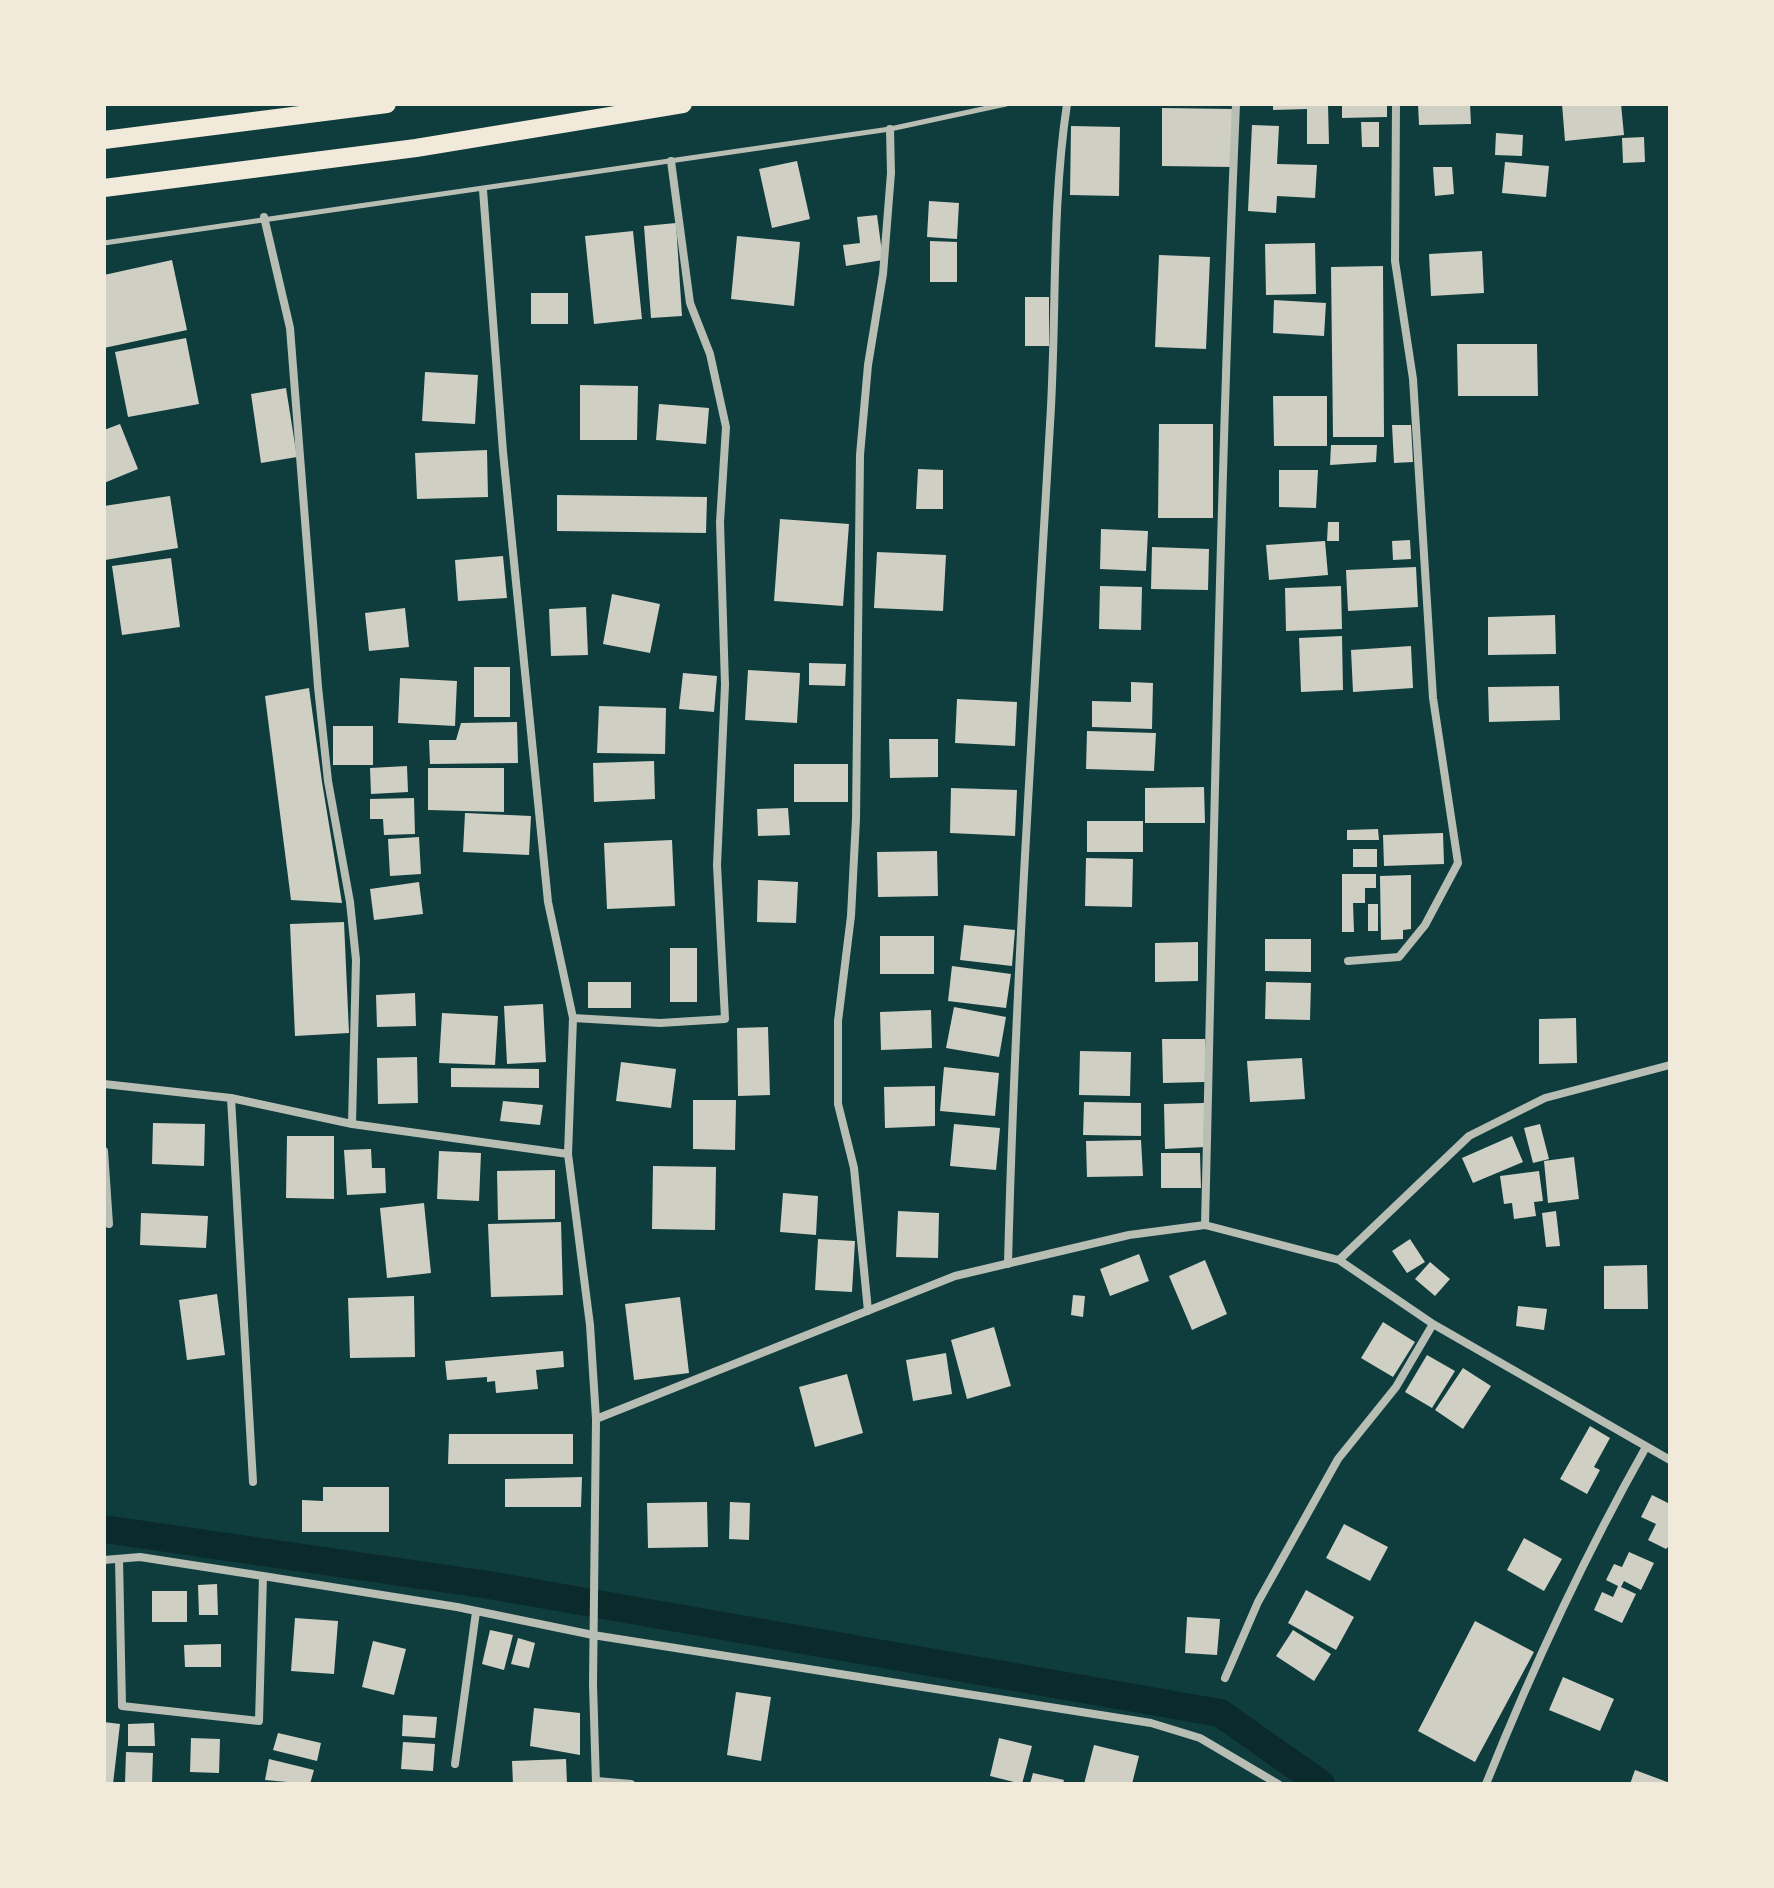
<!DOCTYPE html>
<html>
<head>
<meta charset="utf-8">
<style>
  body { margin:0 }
  #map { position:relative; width:1774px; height:1888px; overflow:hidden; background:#0f3d3e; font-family:Ubuntu,sans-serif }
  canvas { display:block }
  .frame { position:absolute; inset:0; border:106px solid #f1e9da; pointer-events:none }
</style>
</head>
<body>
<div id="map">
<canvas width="1774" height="1888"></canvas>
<div class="frame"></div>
</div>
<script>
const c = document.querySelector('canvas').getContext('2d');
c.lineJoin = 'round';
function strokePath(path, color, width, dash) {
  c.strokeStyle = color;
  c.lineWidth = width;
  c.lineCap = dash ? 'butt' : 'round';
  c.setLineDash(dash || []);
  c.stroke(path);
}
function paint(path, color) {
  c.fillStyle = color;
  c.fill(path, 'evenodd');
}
strokePath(new Path2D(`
  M104 1529 489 1585 1220 1713 1321 1784`), '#0a2a2b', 28);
paint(new Path2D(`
  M1273 104H1328L1329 144H1307V109L1273 110Z
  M1342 104H1387V117L1342 118Z
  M1418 104H1470L1471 124 1419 125Z
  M1562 104H1621L1624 135 1565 141Z
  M1162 108 1232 109V167L1162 166Z
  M1361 122H1379V147H1362Z
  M1252 125 1279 126 1277 164 1317 165 1315 198 1277 196 1276 213 1248 211Z
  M1071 126 1120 127 1119 196 1070 195Z
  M1496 133 1523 135 1522 156 1495 155Z
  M1644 137 1645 162 1623 163 1622 138Z
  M797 161 810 219 772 228 759 169Z
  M1505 162 1549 166 1546 197 1502 193Z
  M1433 167H1452L1454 194 1435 196Z
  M929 201 959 203 957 239 927 237Z
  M877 215 883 260 846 266 843 245 860 243 857 217Z
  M676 223 682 316 651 318 644 226Z
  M633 231 642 319 594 324 585 236Z
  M737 236 800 242 794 306 731 299Z
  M930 241 957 242V282H930Z
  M1315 243 1316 294 1266 295 1265 244Z
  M1482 251 1484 293 1431 296 1429 254Z
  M1159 255 1210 257 1206 349 1155 347Z
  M172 260 187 330 104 348V275Z
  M1383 266 1384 437H1333L1331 267Z
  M531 293H568V324H531Z
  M1025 297H1049V346H1025Z
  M1274 300 1326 303 1324 336 1273 333Z
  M186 338 199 404 128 417 115 352Z
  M1457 344H1537L1538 396H1458Z
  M425 372 478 375 475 424 422 421Z
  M580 385 638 386 637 440H580Z
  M286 388 297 457 261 463 251 394Z
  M1273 396H1327V446H1274Z
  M659 404 709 408 706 444 656 440Z
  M120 424 138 469 104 483V430Z
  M1159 424H1213V518H1158Z
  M1392 425H1411L1413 462 1394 463Z
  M1331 445H1377L1376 462 1330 465Z
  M487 450 488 497 417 499 415 453Z
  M918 469 943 470V509H916Z
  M1279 470H1318L1316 508 1279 507Z
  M557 495 707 497 706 533 557 531Z
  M170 496 178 548 105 560 104 506Z
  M780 519 849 524 843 606 774 601Z
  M1328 522H1339V541H1327Z
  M1101 529 1148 531 1146 571 1100 569Z
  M1410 540 1411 559 1393 560 1392 541Z
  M1325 541 1328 575 1269 580 1266 545Z
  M1152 547 1209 549 1208 590 1151 589Z
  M877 552 946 555 943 611 874 608Z
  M503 556 507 598 458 601 455 560Z
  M171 558 180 627 122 635 112 566Z
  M1416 567 1418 607 1348 611 1346 570Z
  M1100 586 1142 587 1141 630 1099 629Z
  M1341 586 1342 629 1286 631 1285 588Z
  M612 594 660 604 650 653 603 644Z
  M586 607 588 655 551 656 549 609Z
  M405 608 409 647 369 651 365 613Z
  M1555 615 1556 654 1488 655V617Z
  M1342 636 1343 690 1301 692 1299 638Z
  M1411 646 1413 688 1353 692 1351 650Z
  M809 663 846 664 845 686 809 685Z
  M474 667H510V717H474Z
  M748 670 800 673 797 723 745 720Z
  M683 673 717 676 714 712 679 709Z
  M400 678 457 681 455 726 398 723Z
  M1131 682 1153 683 1152 729 1092 727V701L1131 702Z
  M1559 686 1560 720 1489 722 1488 687Z
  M309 688 322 782 342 903 291 900 265 696Z
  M957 699 1017 702 1015 746 955 743Z
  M599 706 666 708 665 754 597 753Z
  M517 722 518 763 430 764 429 740H456L461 723Z
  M333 726H373V765H333Z
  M1087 731 1156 733 1154 771 1086 769Z
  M889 739H938V777L890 778Z
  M654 761 655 799 594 802 593 763Z
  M794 764H848V802H794Z
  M407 766 408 792 371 794 370 768Z
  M428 768H504V812L428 810Z
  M1204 787 1205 823H1145V788Z
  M951 788 1017 790 1015 836 950 833Z
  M414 798 415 834 384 835 383 819H370V799Z
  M788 808 790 835 758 836 757 809Z
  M465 813 531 816 529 855 463 852Z
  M1087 821H1143V852H1087Z
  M1378 829 1379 840H1347V830Z
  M1443 833 1444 864 1384 866 1383 835Z
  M419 837 421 874 390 876 388 839Z
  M672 840 675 906 607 909 604 843Z
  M1353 849H1377V867H1353Z
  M937 851 938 896 878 897 877 852Z
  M1086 858 1133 859 1132 907 1085 906Z
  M1342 874H1376V888H1365V903H1353L1354 932H1342Z
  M1411 875V929L1403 930V939L1381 940 1380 876Z
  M758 880 798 882 796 923 757 922Z
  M419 882 423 914 374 920 370 889Z
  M1368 904H1378V931H1368Z
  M344 922 349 1033 295 1036 290 924Z
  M964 925 1015 930 1012 966 960 960Z
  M880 936H934V974H880Z
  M1265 939H1311V972L1265 971Z
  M1198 942V981L1155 982V943Z
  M670 948H697V1002H670Z
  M952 966 1011 974 1006 1008 948 1001Z
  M588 982H631V1008H588Z
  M1266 982 1311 983 1310 1020 1265 1019Z
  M415 993 416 1026 377 1027 376 995Z
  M543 1004 546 1062 507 1064 504 1006Z
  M954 1007 1006 1017 999 1057 946 1048Z
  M931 1010 932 1048 881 1050 880 1012Z
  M442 1013 498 1016 495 1065 439 1063Z
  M1576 1018 1577 1063 1539 1064V1019Z
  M768 1027 770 1095 738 1096 737 1028Z
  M1162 1039H1205V1082L1163 1083Z
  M1080 1051 1131 1052 1130 1096 1079 1095Z
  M417 1057 418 1103 378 1104 377 1058Z
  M1302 1058 1305 1099 1250 1102 1247 1061Z
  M621 1062 676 1069 671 1108 616 1101Z
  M944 1067 999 1073 995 1116 940 1111Z
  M451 1068 539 1069V1088L451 1087Z
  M935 1086V1126L885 1128 884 1087Z
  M693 1100H736L735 1150 693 1149Z
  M503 1101 543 1105 540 1125 500 1121Z
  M1084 1102 1141 1103V1136L1083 1135Z
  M1204 1103 1205 1147 1165 1149 1164 1104Z
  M153 1123 205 1124 204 1166 152 1164Z
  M954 1124 1000 1128 996 1170 950 1166Z
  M1540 1124 1549 1159 1533 1163 1524 1128Z
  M287 1136H334V1199L286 1198Z
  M1512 1136 1523 1162 1473 1183 1462 1158Z
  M1141 1140 1143 1176 1087 1177 1086 1141Z
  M371 1149 372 1168H385L386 1193 347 1195 344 1150Z
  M439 1151 481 1153 479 1201 437 1199Z
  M1161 1153H1200L1201 1188H1161Z
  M1574 1157 1579 1199 1548 1203 1544 1161Z
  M653 1166 716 1167 715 1230 652 1229Z
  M555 1170V1219L498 1220 497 1171Z
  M1539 1171 1543 1201 1534 1202 1536 1216 1514 1219 1512 1203 1504 1204 1500 1176Z
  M783 1193 818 1196 816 1235 780 1232Z
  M424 1203 431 1273 387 1278 380 1208Z
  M898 1211 939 1213 938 1258 896 1257Z
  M1556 1211 1560 1246 1546 1247 1542 1213Z
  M141 1213 208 1216 206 1248 140 1245Z
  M561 1222 563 1295 491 1297 488 1224Z
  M818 1239 855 1241 852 1292 815 1290Z
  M1410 1239 1425 1262 1407 1273 1392 1251Z
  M1139 1254 1149 1281 1110 1296 1100 1269Z
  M1205 1260 1227 1314 1192 1330 1169 1276Z
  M1430 1262 1450 1279 1435 1296 1415 1279Z
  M1647 1265 1648 1309H1604V1266Z
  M217 1294 225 1355 187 1360 179 1300Z
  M1073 1295 1085 1296 1083 1317 1071 1315Z
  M414 1296 415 1357 350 1358 348 1298Z
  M680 1297 689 1373 634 1380 625 1304Z
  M1518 1306 1547 1309 1544 1330 1516 1326Z
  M1383 1322 1415 1342 1393 1377 1361 1358Z
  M994 1327 1011 1386 967 1399 951 1340Z
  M563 1351 564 1367 536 1370 538 1389 496 1393 495 1381 487 1382V1377L447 1380 445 1361Z
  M946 1353 952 1394 913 1401 906 1360Z
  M1427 1355 1455 1371 1432 1408 1405 1392Z
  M1463 1368 1491 1386 1463 1429 1435 1410Z
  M847 1374 863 1433 815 1447 799 1387Z
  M1590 1426 1610 1438 1594 1467 1600 1470 1587 1494 1560 1479Z
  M449 1434H573V1464H448Z
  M582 1477 581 1507H505V1479Z
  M323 1487H389V1532H302V1500L323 1501Z
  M1652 1495 1670 1504V1545L1666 1549 1648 1540 1656 1524 1641 1517Z
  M707 1502 708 1547 648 1548 647 1503Z
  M730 1502 750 1503 749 1540 729 1539Z
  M1344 1524 1388 1547 1370 1581 1326 1558Z
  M1524 1538 1562 1559 1544 1591 1507 1570Z
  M1629 1552 1654 1563 1641 1590 1624 1581 1621 1587 1636 1594 1622 1623 1594 1610 1602 1592 1613 1597 1618 1586 1606 1580 1614 1564 1622 1567Z
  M217 1584 218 1615H199L198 1585Z
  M1306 1590 1354 1617 1336 1650 1288 1623Z
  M152 1591H187V1622H152Z
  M1187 1617 1220 1619 1217 1655 1185 1653Z
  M295 1618 338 1621 334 1674 291 1671Z
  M1475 1621 1534 1652 1475 1762 1418 1731Z
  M490 1630 513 1635 504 1670 482 1664Z
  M1293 1630 1331 1654 1314 1681 1276 1656Z
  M518 1638 535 1643 529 1668 511 1664Z
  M373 1641 406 1649 394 1695 362 1687Z
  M221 1644V1667H185L184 1645Z
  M1563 1677 1614 1699 1600 1731 1549 1710Z
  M736 1692 771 1697 761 1761 727 1755Z
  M534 1708 580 1713V1755L530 1746Z
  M403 1715 437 1717 435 1738 402 1736Z
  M104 1722 120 1724 113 1784H104Z
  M154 1723 155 1746H128V1724Z
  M278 1733 321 1743 317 1761 273 1750Z
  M191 1738 220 1739 219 1773 190 1772Z
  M999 1738 1032 1746 1022 1784 990 1776Z
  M403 1742 435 1744 433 1771 401 1769Z
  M1094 1745 1139 1756 1132 1784H1084Z
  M126 1752 153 1753 152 1784 125 1783Z
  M269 1759 314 1770 310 1784 265 1780Z
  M566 1759 567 1784H513L512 1761Z
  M1635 1770 1670 1783V1784H1630Z
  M1033 1773 1064 1780 1063 1784H1030Z`), '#cfcfc3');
strokePath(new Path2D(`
  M104 243 890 129 1006 104`), '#b8beb3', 5);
strokePath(new Path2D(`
  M483 190 503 452 548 902 573 1018 568 1154 590 1325 596 1419 593 1684 596 1784
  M264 217 290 328 318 687 328 781 350 902 356 960 352 1124
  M1348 961 1399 957 1425 925 1458 863 1433 698 1413 379 1395 261 1396 104
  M573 1018 660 1023 725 1019 717 865 725 685 720 522 726 427 710 354 690 303 671 161
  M104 1084 231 1098 352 1124 568 1154
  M231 1098 253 1482
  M104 1151 109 1224
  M1205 1225C1214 851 1220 478 1236 104
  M1339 1260 1469 1136 1545 1098 1670 1065
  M1008 1264C1015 984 1034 704 1050 424 1057 317 1051 210 1067 104
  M868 1311 854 1168 838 1104V1021L851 916 856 819 860 455 868 365 883 274 891 173 890 129
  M596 1419 955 1276 1129 1235 1205 1225 1339 1260 1433 1324 1670 1460
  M119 1559 122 1706 259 1721 263 1576
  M104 1560 140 1557 263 1576 457 1607 593 1635 1151 1723 1200 1738 1278 1784
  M1225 1678 1258 1602 1338 1459 1396 1387 1433 1324
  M455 1764 476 1612
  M597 1781 631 1784
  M1486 1784C1532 1669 1585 1555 1646 1447`), '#b8beb3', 8);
strokePath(new Path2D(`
  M104 140 387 104
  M104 188 416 148 683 104`), '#f1e9da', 18);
</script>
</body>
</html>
